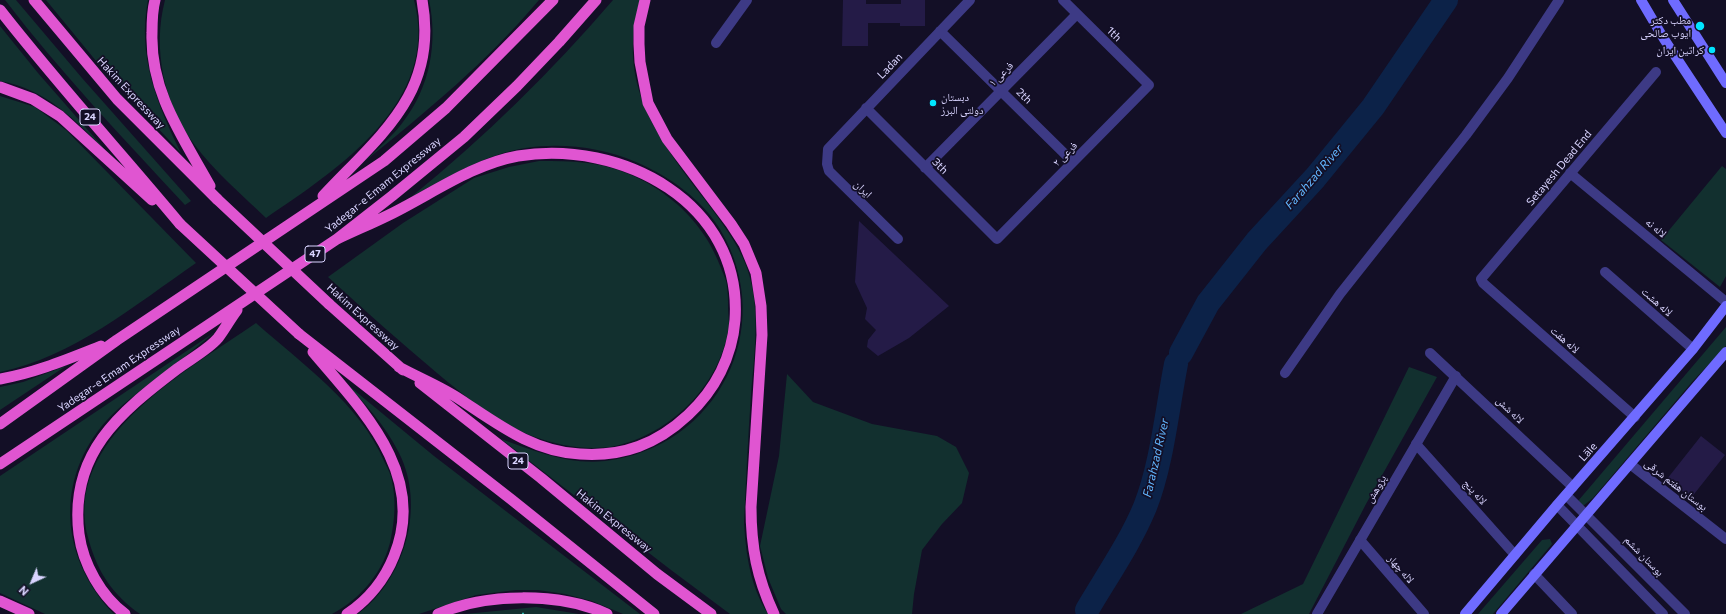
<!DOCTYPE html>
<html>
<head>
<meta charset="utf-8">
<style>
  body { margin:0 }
  #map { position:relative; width:1726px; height:614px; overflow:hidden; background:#130f26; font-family:Commissioner,sans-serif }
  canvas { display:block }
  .north { position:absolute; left:12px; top:562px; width:40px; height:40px; -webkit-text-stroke:3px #130f26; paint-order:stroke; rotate:224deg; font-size:11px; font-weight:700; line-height:16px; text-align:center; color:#d9d4ff }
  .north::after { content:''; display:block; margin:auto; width:14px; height:18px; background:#d9d4ff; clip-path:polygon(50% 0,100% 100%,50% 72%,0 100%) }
</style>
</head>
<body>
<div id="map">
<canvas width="1726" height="614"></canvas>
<div class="north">N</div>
</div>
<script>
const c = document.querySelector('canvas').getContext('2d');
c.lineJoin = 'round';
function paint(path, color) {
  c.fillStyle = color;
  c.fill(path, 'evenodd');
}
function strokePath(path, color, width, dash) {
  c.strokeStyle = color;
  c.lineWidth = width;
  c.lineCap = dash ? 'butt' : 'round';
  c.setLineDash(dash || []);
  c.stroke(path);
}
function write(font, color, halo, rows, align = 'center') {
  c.font = font + ' Commissioner,"Noto Naskh Arabic",sans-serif';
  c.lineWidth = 3.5;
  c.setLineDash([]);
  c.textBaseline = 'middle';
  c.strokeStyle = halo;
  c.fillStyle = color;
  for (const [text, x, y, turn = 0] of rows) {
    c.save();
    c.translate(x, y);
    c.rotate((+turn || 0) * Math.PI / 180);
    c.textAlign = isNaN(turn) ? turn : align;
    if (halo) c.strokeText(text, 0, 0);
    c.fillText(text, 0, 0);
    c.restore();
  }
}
paint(new Path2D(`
  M5 0H16L82 78 191 201 185 205C123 138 60 72 5 0Z
  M46 0H148C137 56 157 104 181 153L101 67Z
  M165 0H414C441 102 338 169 266 218 242 195 214 171 194 144 164 103 152 50 165 0Z
  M429 0H539C488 61 426 112 364 162 377 149 392 137 403 122 430 87 438 43 429 0Z
  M613 0H640C616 84 656 136 705 200 722 223 743 249 750 278 760 315 754 357 751 395 748 437 746 480 744 522 746 554 750 586 768 614H730L671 570 501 439C534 451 569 465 605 461 717 448 778 328 721 231 703 200 669 176 636 162 594 144 541 140 497 155 467 165 439 182 411 197 484 138 552 71 613 0Z
  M0 26 38 73 107 152C75 120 46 89 0 81Z
  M0 96 35 107 66 130 196 263C135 305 73 357 0 372Z
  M539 161C555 161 571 161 587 163 646 170 701 212 721 268 723 274 727 280 727 287 728 293 728 300 728 307 728 315 730 324 728 331 718 387 670 434 615 446 589 451 560 446 535 437 499 424 467 398 437 373 400 342 364 310 328 277L403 223 474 178 509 167Z
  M1722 166 1726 169V276L1720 287 1661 240Z
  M256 323C302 364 360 404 384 461 387 467 391 474 392 481 396 500 395 518 391 538 385 570 361 599 332 614H140C113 595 98 573 89 541 59 439 187 371 256 323Z
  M1726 327V346L1692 382 1593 498 1583 506 1578 501Z
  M215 332C195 349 174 365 153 381 137 393 121 405 107 420 54 479 60 559 114 614H45L0 593V476Z
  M66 366 0 410V387L23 382Z
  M1409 367 1437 377 1366 504 1309 614H1241L1303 584Z
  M787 374 813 402 872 424 937 436 956 447 969 473 962 503 942 524 922 550 914 594 912 614H786L781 609 768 578 760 546 779 456Z
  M343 381 434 456 640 614H623L592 601 565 594 538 590H516L476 595 419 614H358C405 579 426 506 399 453 385 425 365 403 343 381Z
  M1550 539 1552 544 1493 614H1478L1542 540Z
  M536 607 579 614H465Z`), '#12302f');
strokePath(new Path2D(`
  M1181 353 1208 303 1257 241 1315 178 1373 107 1446 0
  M1087 610C1107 576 1130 543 1145 507 1162 464 1167 410 1176 364`), '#0c2248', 24);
paint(new Path2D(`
  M843 0H866V4H901V0H925V26H900V23H868V46H842Z
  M859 221 949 306 909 338 878 356 867 347 868 340 876 330 865 319 867 308 855 282Z
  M1701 436 1725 455 1691 498 1667 479Z`), '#241b47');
strokePath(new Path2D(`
  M522 614H524`), '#2fb8b0', 2.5, [2, 3]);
strokePath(new Path2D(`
  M940 31 1073 162
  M716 43 747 0
  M866 108 997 239 1149 85 1063 0
  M925 168 1077 14
  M1570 173 1726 302
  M898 239 829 171 827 164 828 149 970 0
  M1605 272 1693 349
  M1430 353 1573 487
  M1285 373 1340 294 1466 135 1508 78 1559 0
  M1635 417 1483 283 1481 279 1656 72
  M1416 444 1515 555
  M1630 464 1726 539
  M1566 495 1685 614
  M1557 505 1663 614
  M1360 540 1424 614
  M1534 574 1572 614`), '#3d3a85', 10);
strokePath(new Path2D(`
  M1317 614 1456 376`), '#3d3a85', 10);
strokePath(new Path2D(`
  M1641 0 1664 39 1726 133
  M1673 0 1726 83
  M1465 614 1557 505 1693 349 1726 306
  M1501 614 1726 352`), '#6f6bff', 10);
strokePath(new Path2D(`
  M34 0 117 99 217 199
  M155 0C152 11 152 22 152 33 150 92 183 137 210 186
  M645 0 639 26V44L640 62 648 103 667 139 731 224 744 244 756 273 761 306 762 335 751 507C751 547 757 578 774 614
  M0 10C57 83 120 152 180 224
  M0 87 33 99 60 116 152 200
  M323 196C380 135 439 93 422 0
  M337 239C356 230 375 222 393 213 433 193 473 164 518 156 621 139 743 203 735 320 732 357 715 390 688 415 657 444 623 457 580 454 534 452 499 425 461 400 442 387 419 378 399 367
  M329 304 403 370
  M299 334 512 500 654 614
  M313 352C361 409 428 474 394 556 385 579 368 600 347 614
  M0 379C35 373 68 359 101 346
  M420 383 541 478 657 574 711 614
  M0 424 117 340 384 161 446 108 553 0
  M0 464 337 239 392 196 464 137 517 86 559 42 596 0
  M0 601 29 614
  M125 614C101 596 83 564 79 534 69 454 119 413 177 369 189 360 209 349 218 338 225 329 230 319 237 310
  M438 614C485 593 559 592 607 614`), '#e055d1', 11);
strokePath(new Path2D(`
  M217 199 329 304
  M180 224 299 334`), '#e055d1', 11);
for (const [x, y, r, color] of [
  [1700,26,5,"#00e5ff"],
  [1712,50,4,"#00e5ff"],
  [933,103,4,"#00e5ff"]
]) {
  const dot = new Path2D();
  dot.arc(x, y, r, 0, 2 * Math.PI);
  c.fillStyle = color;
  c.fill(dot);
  strokePath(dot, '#130f26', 1.5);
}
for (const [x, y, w] of [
  [90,117,20],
  [315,254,20],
  [518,461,20]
]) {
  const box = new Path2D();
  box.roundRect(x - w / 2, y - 8, w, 16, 3);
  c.fillStyle = '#130f26';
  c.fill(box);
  strokePath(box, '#d9d4ff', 1);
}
write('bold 10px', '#d9d4ff', null, [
  ["24",90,117],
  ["47",315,254],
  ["24",518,461]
]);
write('11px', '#d9d4ff', '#130f26', [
  ["مطب دکتر",1691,20],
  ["ایوب صالحی",1691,33],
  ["کراتین ایران",1704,50],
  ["دبستان",941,97,"left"],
  ["دولتی البرز",941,110,"left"]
], 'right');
write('11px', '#d9d4ff', '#130f26', [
  ["1th",1114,34,44],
  ["Ladan",890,66,-46],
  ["فرعی ۱",1001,74,-45],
  ["Hakim Expressway",131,93,47],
  ["2th",1024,96,44],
  ["فرعی ۲",1065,154,-45],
  ["3th",940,166,45],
  ["Setayesh Dead End",1559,168,-50],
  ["Yadegar-e Emam Expressway",383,185,-39],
  ["ایران",863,189,44],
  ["لاله نه",1656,228,40],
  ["لاله هشت",1657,302,41],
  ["Hakim Expressway",363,317,42],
  ["لاله هفت",1565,340,41],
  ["Yadegar-e Emam Expressway",119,369,-34],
  ["لاله شش",1510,410,44],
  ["Lāle",1588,452,-48],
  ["بوستان هفتم شرقی",1676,485,38],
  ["پژوهش",1376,489,-60],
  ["لاله پنج",1475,492,48],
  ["Hakim Expressway",614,521,39],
  ["بوستان ششم",1644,556,46],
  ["لاله چهار",1401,569,49]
]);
write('italic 12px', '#62b6ff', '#130f26', [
  ["Farahzad River",1314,177,-49],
  ["Farahzad River",1156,458,-77]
]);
</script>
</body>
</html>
